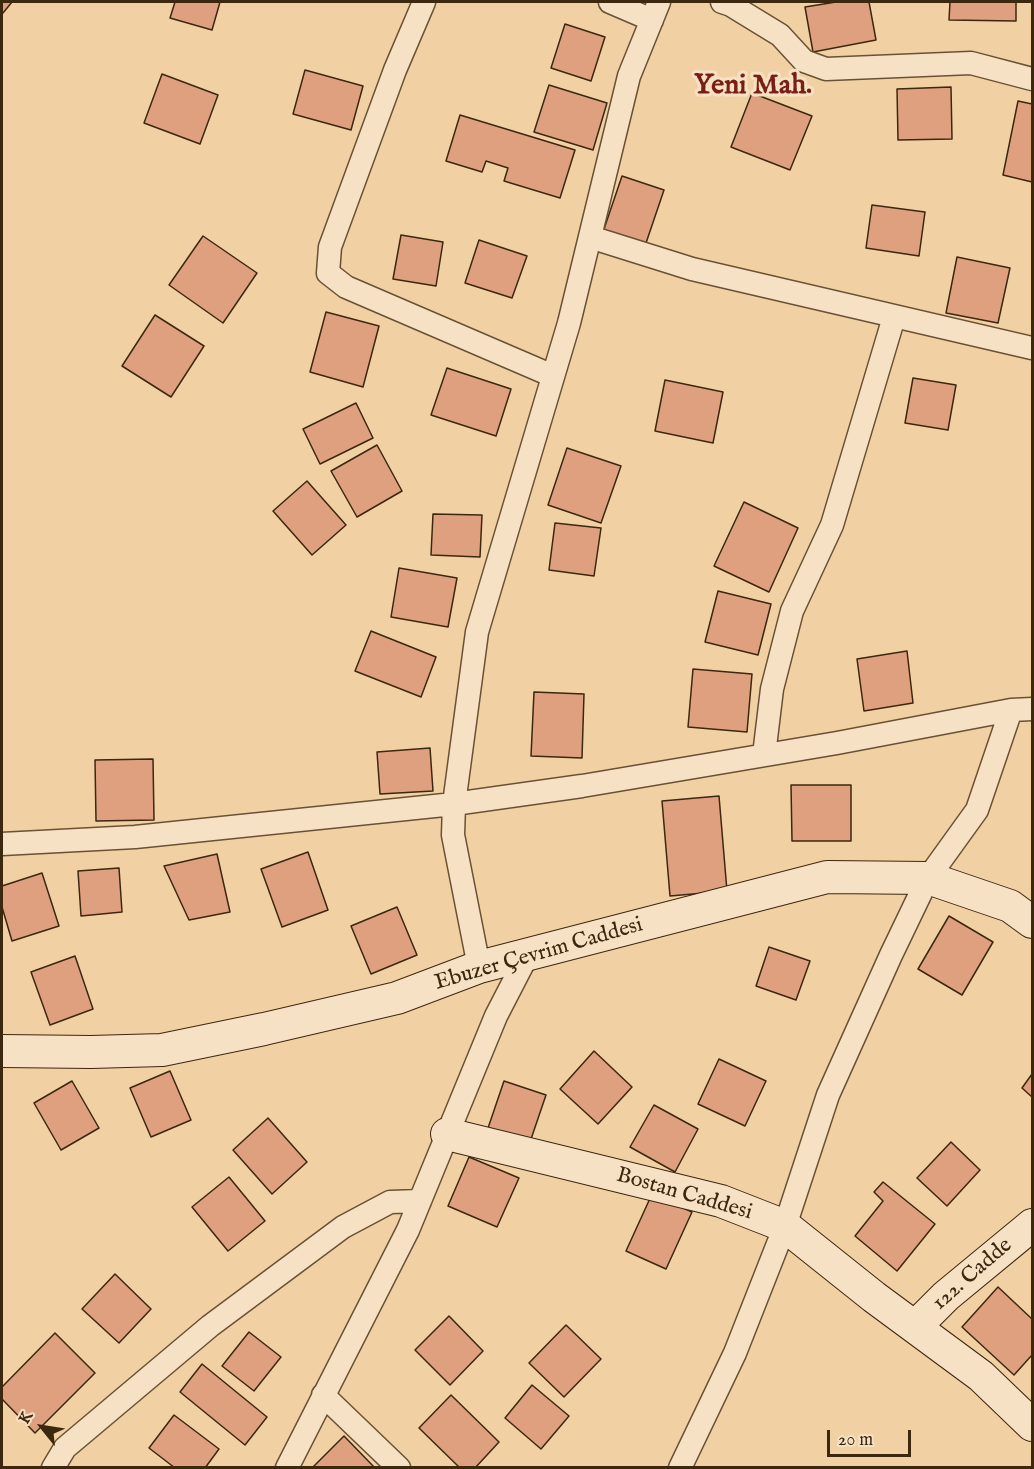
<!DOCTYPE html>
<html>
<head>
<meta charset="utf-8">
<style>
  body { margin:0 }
  #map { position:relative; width:1034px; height:1469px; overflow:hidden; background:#f1d1a4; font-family:"IM FELL English",serif }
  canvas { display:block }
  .frame { position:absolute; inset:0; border:3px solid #3c270f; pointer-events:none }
  .north { position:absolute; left:12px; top:1397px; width:60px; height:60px; -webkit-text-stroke:4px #f6e1c4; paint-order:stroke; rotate:300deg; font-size:16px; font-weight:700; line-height:24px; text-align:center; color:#3c270f }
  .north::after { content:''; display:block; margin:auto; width:21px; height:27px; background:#3c270f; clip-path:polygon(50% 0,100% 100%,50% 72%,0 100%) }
  .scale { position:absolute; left:827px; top:1430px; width:84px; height:27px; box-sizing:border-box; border:3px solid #3c270f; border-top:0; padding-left:8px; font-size:18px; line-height:21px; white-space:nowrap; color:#3c270f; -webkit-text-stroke:4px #f6e1c4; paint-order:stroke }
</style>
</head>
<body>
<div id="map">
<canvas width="1034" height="1469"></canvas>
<div class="frame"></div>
<div class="north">K</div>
<div class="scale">20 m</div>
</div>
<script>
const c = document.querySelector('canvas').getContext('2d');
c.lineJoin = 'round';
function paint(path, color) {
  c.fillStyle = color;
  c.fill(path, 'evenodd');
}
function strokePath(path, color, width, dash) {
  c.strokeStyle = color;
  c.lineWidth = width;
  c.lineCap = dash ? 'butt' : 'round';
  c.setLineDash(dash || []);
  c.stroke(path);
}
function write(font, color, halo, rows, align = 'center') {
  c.font = font + ' "IM FELL English",serif';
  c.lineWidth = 6;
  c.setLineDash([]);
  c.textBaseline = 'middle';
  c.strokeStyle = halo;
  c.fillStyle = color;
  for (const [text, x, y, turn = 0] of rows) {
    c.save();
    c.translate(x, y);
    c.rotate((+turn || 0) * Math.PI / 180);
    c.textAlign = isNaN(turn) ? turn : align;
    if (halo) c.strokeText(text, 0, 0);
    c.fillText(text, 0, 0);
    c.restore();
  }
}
const building = new Path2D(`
  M2 2H12L3 13 2 12Z
  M175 2H220L212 30 170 18Z
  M836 2H869L876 40 813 52 805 7Z
  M950 2H1016V21L949 20Z
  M565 24 605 37 591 81 551 68Z
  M305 70 363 86 351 130 293 114Z
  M162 74 218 95 200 144 144 123Z
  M549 85 607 103 593 150 534 132Z
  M951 87 952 139 898 140 897 89Z
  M752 93 812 116 790 170 731 147Z
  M1018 101 1032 104V182L1003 175Z
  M460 115 575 150 560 198 504 181 508 168 486 161 482 172 446 161Z
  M622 176 664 190 645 246 603 232Z
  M872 205 925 212 919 256 866 248Z
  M401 235 443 242 436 286 393 279Z
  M203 236 257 273 223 323 169 285Z
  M479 240 527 256 512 298 465 283Z
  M957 257 1010 268 998 323 946 313Z
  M326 312 379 326 363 387 310 372Z
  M155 315 204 346 171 397 122 366Z
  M447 368 511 389 496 436 431 415Z
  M913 378 956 385 948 430 905 423Z
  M665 380 723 392 713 443 655 431Z
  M356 403 373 438 320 464 303 429Z
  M377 445 402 491 357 517 331 471Z
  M567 448 621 466 601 523 548 505Z
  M307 481 346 525 312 555 273 511Z
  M744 502 798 528 769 592 714 566Z
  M433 514 482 515 480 557 431 555Z
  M555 523 601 528 594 576 549 570Z
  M399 568 457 578 448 627 391 617Z
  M718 591 771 604 758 655 705 642Z
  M371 631 436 657 421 697 355 671Z
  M907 651 913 703 864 711 857 659Z
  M693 669 752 674 747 732 688 727Z
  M534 692 584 694 582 758 531 756Z
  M430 748 433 791 380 794 377 752Z
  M153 759 154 820 96 821 95 760Z
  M791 785H851V841H792Z
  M719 796 727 891 670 896 662 801Z
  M308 852 328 910 282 927 261 869Z
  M217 854 230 912 189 920 164 866Z
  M119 868 122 912 81 916 78 871Z
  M42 873 59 926 12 941 2 907V886Z
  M397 907 417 955 371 974 351 926Z
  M949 916 993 942 962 995 918 969Z
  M769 947 810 961 796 1000 756 986Z
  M75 956 93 1009 50 1025 31 972Z
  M594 1051 632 1087 598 1124 560 1089Z
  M719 1059 766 1081 745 1126 698 1104Z
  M170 1071 191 1120 151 1137 130 1088Z
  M1032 1074V1097L1022 1088Z
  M72 1081 99 1128 61 1150 34 1103Z
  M504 1081 546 1095 529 1145 487 1131Z
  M654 1105 698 1129 675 1172 630 1147Z
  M268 1118 307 1162 272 1194 233 1150Z
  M951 1142 980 1170 947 1206 917 1178Z
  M469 1157 519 1178 497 1227 448 1206Z
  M229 1177 265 1221 228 1251 192 1207Z
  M883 1182 935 1224 897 1271 855 1236 883 1201 874 1192Z
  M652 1194 692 1212 666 1269 626 1251Z
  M115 1274 151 1309 119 1343 82 1309Z
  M998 1287 1032 1319V1355L1014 1375 962 1327Z
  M449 1316 483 1351 450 1385 415 1350Z
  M566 1325 601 1359 564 1397 529 1363Z
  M249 1332 281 1357 254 1391 222 1366Z
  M55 1333 95 1373 35 1433 2 1399V1387Z
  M202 1364 267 1417 245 1445 180 1392Z
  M532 1385 569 1416 541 1449 505 1418Z
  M451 1395 499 1442 475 1468H460L419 1428Z
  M174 1415 219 1449 205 1468H175L149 1448Z
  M344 1436 375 1468H312Z`);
paint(building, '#dfa080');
strokePath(building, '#3c270f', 1.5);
const street = new Path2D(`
  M424 2 395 70 330 247 328 273 346 287 553 376
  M610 2 652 20
  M722 2 731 5 780 35 804 61 826 69 971 63 1032 79
  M590 237 692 269 1032 348
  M764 755 772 689 792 611 832 525 894 317
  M2 844 135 837 454 804 582 786 837 743 1011 710 1032 709
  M479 967 453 835 454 804 477 632 569 323 629 76 659 2
  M323 1395 399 1468
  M53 1468 65 1448 210 1326 343 1227 390 1202 420 1201
  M287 1468 408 1230 496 1016 528 954
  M680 1468 735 1353 785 1226 828 1095 891 955 928 878 977 810 1011 710`);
const secondary = new Path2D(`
  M2 1051 91 1052 162 1050 264 1029 397 998 479 967 827 877 928 878 1010 906 1032 922
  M447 1134 721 1201 785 1226 874 1297 981 1376 1032 1425
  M915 1327 946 1296 1032 1225`);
strokePath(street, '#695234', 25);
strokePath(secondary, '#3c270f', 34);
strokePath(street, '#f6e1c4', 22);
strokePath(secondary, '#f6e1c4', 32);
write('22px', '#3c270f', '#f6e1c4', [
  ["Ebuzer Çevrim Caddesi",539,955,-16],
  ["Bostan Caddesi",684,1195,16],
  ["122. Cadde",973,1275,-41]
]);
write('bold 28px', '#7a1f14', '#f6e1c4', [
  ["Yeni Mah.",753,87]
]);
</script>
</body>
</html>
